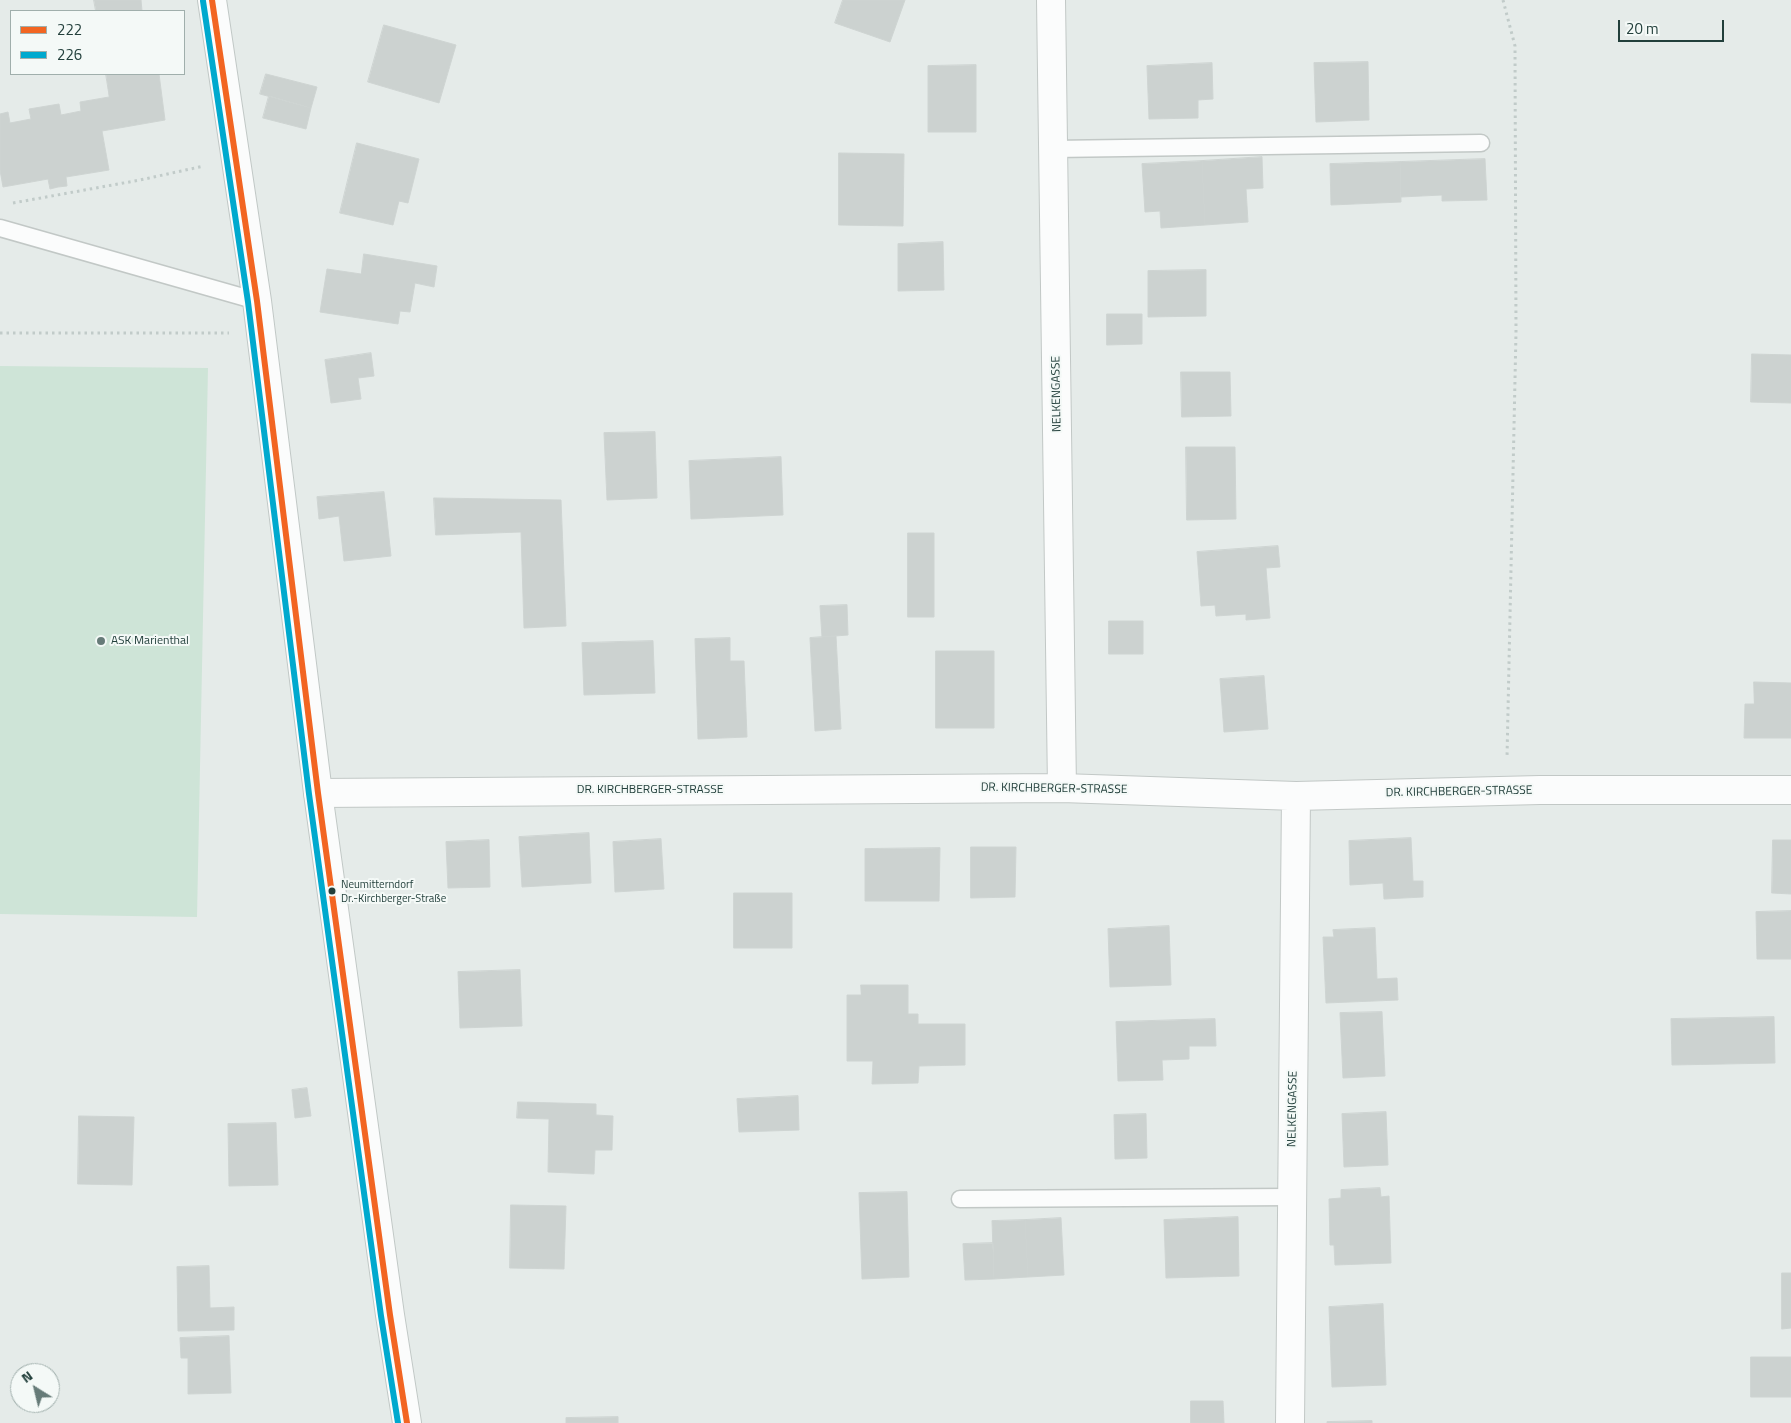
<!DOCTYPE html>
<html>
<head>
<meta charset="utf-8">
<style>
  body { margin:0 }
  #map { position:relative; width:1791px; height:1423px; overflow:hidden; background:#e5ebe9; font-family:"Titillium Web",sans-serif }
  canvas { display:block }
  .legend { position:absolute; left:10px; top:10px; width:175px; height:65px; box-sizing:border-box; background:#f4f9f7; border:1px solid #a0afac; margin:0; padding:6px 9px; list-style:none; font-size:15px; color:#223f3b }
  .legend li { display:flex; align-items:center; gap:10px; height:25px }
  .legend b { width:25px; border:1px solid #a0afac }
  .north { position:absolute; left:10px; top:1363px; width:50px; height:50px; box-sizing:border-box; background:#f4f9f7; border:1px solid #a0afac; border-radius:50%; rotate:324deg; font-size:14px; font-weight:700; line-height:20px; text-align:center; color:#223f3b }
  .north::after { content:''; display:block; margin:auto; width:18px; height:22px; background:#667b78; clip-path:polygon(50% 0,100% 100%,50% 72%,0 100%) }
  .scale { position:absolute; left:1618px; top:20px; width:106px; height:22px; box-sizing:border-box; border:2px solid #223f3b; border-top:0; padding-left:6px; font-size:15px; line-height:18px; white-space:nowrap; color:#223f3b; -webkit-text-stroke:4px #f4f9f7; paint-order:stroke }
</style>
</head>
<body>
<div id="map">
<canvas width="1791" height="1423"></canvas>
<ul class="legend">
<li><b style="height:6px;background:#f26522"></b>222</li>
<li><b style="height:6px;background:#00a9ce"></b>226</li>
</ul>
<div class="north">N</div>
<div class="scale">20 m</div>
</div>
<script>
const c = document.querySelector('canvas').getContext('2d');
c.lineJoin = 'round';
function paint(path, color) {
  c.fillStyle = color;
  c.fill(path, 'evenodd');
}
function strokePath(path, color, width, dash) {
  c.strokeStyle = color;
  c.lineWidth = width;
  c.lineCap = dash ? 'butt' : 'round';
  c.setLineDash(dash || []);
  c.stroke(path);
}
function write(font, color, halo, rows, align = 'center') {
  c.font = font + ' "Titillium Web",sans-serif';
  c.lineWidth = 4;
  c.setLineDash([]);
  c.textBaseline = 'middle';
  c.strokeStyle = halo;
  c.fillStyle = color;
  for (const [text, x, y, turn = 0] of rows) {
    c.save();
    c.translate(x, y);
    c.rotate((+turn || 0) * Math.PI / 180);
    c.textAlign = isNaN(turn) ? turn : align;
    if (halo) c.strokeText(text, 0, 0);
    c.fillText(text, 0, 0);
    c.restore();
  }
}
paint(new Path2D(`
  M0 366 208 368 197 917 0 914Z`), '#cee4d7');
const building = new Path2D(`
  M94 0H141L142 11H96Z
  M843 0H905L890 42 835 23Z
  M384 25 456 45 439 103 368 82Z
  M1368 62 1369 120 1316 122 1314 63Z
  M1212 63 1213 99 1198 100V118L1149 119 1147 66Z
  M976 65V132H928V66Z
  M106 74H159L165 120 102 131 109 170 66 177 67 186 58 187 50 189 48 179 3 187 0 170V114L8 112 10 123 31 119 29 109 59 104 61 115 81 111 80 102 109 97Z
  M266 74 317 87 311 108 260 94Z
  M269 96 311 108 306 129 263 118Z
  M357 143 419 159 408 203 399 201 393 225 340 213Z
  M839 153 904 154 903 226 839 225Z
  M1262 157 1263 188 1246 189 1248 222 1205 225 1202 161Z
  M1485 159 1487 200 1442 201V195L1401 197 1400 162Z
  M1202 161 1205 225 1161 228 1160 211 1145 212 1142 164Z
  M1400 162 1401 202 1331 205 1330 164Z
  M943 242 944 290 898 291V244Z
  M364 254 437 266 434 287 415 283 410 312 400 311 398 324 320 312 327 269 361 274Z
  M1206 270V316L1148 317V271Z
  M1107 314H1142V344L1107 345Z
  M371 353 374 376 358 378 361 399 331 403 325 360Z
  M1752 354 1791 355V403L1751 402Z
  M1181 372H1230L1231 416 1182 417Z
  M655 432 657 498 607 500 604 433Z
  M1186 447H1235L1236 519 1187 520Z
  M781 457 783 515 691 519 689 461Z
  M384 492 391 556 344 561 339 516 319 519 317 497Z
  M434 498 561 500 566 626 524 628 521 532 436 535Z
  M908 533H934V617H908Z
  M1278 546 1280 567 1266 568 1270 618 1246 620V614L1216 616 1215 605 1201 606 1197 552Z
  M847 605 848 635 822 637 820 606Z
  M1109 621H1143V654H1109Z
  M836 636 841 729 815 731 810 638Z
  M730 638V661H744L747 737 698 739 695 639Z
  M653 641 655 693 584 695 582 643Z
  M936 651H994V728H936Z
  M1264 676 1268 729 1224 732 1220 679Z
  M1754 682 1791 683V738H1744L1745 704H1754Z
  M589 833 591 883 522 887 519 837Z
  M1411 838 1413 881H1423V897L1384 899 1383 883 1350 885 1349 841Z
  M661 839 664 889 615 892 613 842Z
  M489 840 490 887 448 888 446 842Z
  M1773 840H1791V894L1772 893Z
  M971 847H1016L1015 897 971 898Z
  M940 848 939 901H865V849Z
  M734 893H792V948H734Z
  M1791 911V959H1757L1756 912Z
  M1169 926 1171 985 1110 987 1108 929Z
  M1375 928 1377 979 1397 978 1398 1000 1326 1003 1323 937H1334L1333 930Z
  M520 970 522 1026 460 1028 458 972Z
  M861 985H908V1014H918V1024H965V1065L919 1066 918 1083 872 1084 873 1061H847V995H861Z
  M1382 1012 1385 1076 1343 1078 1340 1013Z
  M1774 1017 1775 1063 1672 1065 1671 1019Z
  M1215 1019 1216 1046H1189V1059L1162 1060 1163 1080 1118 1081 1116 1022Z
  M307 1088 311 1116 295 1118 292 1090Z
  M798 1096 799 1130 739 1132 737 1099Z
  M518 1102 596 1104V1115L613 1116 612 1150H595L594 1174 548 1172 549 1119 517 1118Z
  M1386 1112 1388 1165 1344 1167 1342 1114Z
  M1146 1114 1147 1158 1115 1159 1114 1115Z
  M79 1116 134 1117 132 1185 78 1184Z
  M276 1123 278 1185 229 1186 228 1124Z
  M1380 1188 1381 1197 1389 1196 1391 1263 1335 1265 1334 1245H1330L1329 1199 1341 1198V1190Z
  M907 1192 909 1277 862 1279 859 1193Z
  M511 1205 566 1206 564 1269 510 1268Z
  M1238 1217 1239 1276 1166 1278 1164 1220Z
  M1061 1218 1064 1275 1028 1277 1025 1220Z
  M1025 1220 1028 1277 994 1279 992 1221Z
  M993 1243 994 1279 965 1280 963 1244Z
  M209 1266 210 1308 234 1307V1330L178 1331 177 1267Z
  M1782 1273H1791V1328L1782 1329Z
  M1383 1304 1386 1385 1332 1387 1329 1307Z
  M229 1336 231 1393 188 1394V1358H181L180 1338Z
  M1751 1357H1791V1397H1751Z
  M1191 1401H1223L1224 1423H1191Z
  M618 1417V1423H566V1418Z
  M1372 1421V1423H1327V1422Z`);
paint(building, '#ccd2d0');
strokePath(building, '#ced4d2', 1);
const lane = new Path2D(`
  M1053 149 1481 143
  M0 228 257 301
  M960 1199 1292 1197`);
const street = new Path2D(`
  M1051 0 1062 788
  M318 793 1062 788 1296 796 1540 790H1791
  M1290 1423 1296 796`);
const secondary = new Path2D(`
  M212 0 257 301 318 793 390 1315 407 1423`);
strokePath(lane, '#c2c8c6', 19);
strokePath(street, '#c2c8c6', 30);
strokePath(secondary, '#c1c8c6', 30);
strokePath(new Path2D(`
  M1503 0 1515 46 1516 332 1507 758
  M13 203 140 180 204 166
  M0 333H229`), '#c1cbc9', 3, [2.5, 4]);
strokePath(lane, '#fbfcfc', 16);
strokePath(street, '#fbfcfc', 28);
strokePath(secondary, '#fbfcfc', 28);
strokePath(new Path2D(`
  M212 0 257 301 318 793 390 1315 407 1423`), '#f26522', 6);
strokePath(new Path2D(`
  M203 1 248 302 309 794 381 1316 398 1423`), '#00a9ce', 6);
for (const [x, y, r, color] of [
  [101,641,5,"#667b78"],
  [332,891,4.5,"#223f3b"]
]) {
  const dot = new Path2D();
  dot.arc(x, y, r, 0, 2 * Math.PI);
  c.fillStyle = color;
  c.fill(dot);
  strokePath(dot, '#f4f9f7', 2);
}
write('11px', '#223f3b', '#f4f9f7', [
  ["Neumitterndorf",341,885],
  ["Dr.-Kirchberger-Straße",341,899]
], 'left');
write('12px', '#223f3b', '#f4f9f7', [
  ["NELKENGASSE",1057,394,-91],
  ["DR. KIRCHBERGER-STRASSE",1054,789,1],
  ["DR. KIRCHBERGER-STRASSE",650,790],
  ["DR. KIRCHBERGER-STRASSE",1459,792,-1],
  ["NELKENGASSE",1293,1109,-89]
]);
write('12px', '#223f3b', '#f4f9f7', [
  ["ASK Marienthal",111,641]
], 'left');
</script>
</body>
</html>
